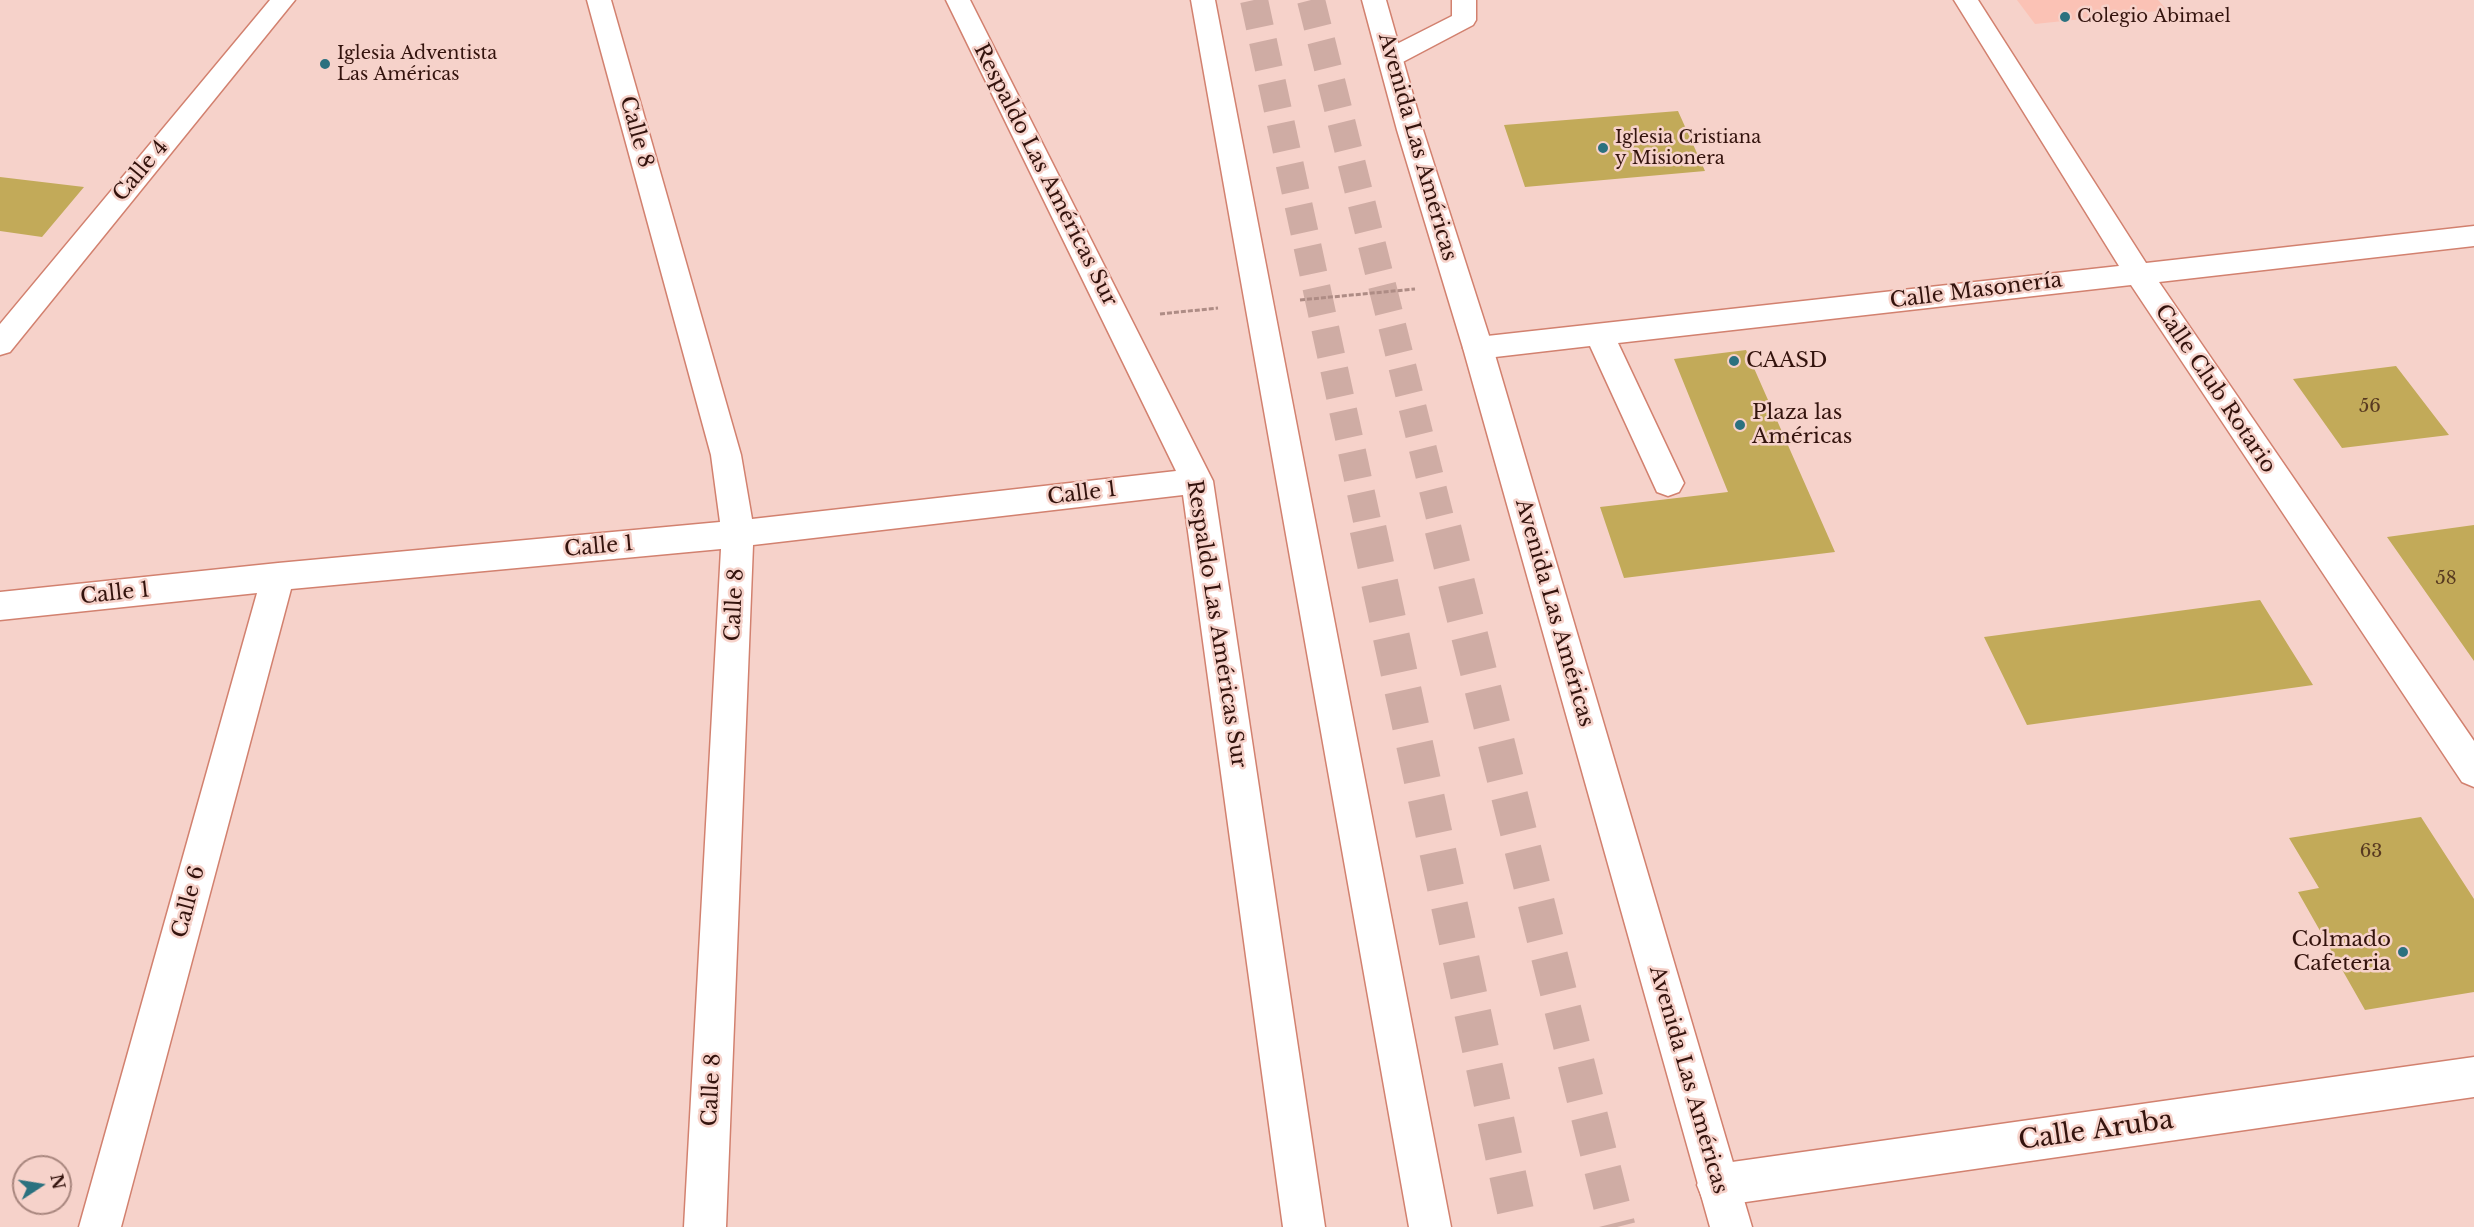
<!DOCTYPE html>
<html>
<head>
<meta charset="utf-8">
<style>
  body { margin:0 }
  #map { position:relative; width:2474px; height:1227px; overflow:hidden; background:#f6d2ca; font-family:"Libre Baskerville",serif }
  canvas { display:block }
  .north { position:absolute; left:12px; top:1155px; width:60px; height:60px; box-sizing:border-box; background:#f6d2ca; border:2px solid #a8867e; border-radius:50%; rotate:78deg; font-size:16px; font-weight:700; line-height:24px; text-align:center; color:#33130d }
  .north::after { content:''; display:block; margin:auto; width:21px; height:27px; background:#2b717f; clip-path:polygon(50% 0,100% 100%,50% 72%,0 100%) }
</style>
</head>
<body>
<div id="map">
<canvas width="2474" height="1227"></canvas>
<div class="north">N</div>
</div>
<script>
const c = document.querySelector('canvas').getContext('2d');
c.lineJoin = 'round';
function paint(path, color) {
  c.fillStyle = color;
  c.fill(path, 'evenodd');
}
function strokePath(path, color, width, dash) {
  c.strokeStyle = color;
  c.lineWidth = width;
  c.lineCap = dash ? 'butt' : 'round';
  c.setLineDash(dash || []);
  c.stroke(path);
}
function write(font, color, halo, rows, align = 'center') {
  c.font = font + ' "Libre Baskerville",serif';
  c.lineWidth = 5;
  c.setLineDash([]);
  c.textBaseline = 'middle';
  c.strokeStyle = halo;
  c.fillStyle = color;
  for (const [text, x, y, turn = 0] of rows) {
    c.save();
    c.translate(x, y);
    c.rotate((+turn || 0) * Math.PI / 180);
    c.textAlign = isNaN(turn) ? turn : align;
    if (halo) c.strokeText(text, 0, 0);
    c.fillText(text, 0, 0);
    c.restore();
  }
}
paint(new Path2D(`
  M2017 0H2158L2167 10 2035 24Z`), '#fbc2b5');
paint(new Path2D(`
  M1678 111 1705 171 1525 187 1504 125Z
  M0 177 84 187 42 237 0 231Z
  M1746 350 1835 552 1624 578 1600 507 1728 492 1674 359Z
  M2396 366 2449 435 2342 448 2293 379Z
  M2474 525V661L2387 537Z
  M2260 600 2313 685 2027 725 1984 637Z
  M2421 817 2474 899V992L2365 1010 2298 892 2319 888 2289 838Z`), '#c2aa59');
strokePath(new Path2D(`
  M1254 0 1369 530
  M1311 0 1443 530`), '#cfaca4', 28, [28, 14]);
strokePath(new Path2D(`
  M1368 529 1519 1227
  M1443 529 1617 1227`), '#cfaca4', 37, [37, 18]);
const minor = new Path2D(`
  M270 0H295L10 352 0 355V324Z
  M587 0H611L741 455 752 519 1176 471 946 0H970L1213 481 1325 1227H1283L1183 495 753 545 726 1227H684L721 549 291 589 121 1227H79L257 593 0 620V592L278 563 720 522 711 455Z
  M1452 0H1476V20L1473 25 1399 64 1390 66 1381 64 1378 58 1381 52 1452 16Z
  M1954 0H1978L2146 263 2474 226V246L2159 282 2474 741V787L2462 782 2131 285 1618 343 1684 483 1679 492 1668 496 1657 492 1590 346 1478 359 1468 356 1463 348 1468 340 1478 337 2119 266Z
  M2474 1057V1097L1718 1206 1703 1200 1697 1185 1703 1170 1718 1164Z`);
const major = new Path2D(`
  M1191 0H1215L1451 1227H1409Z
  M1362 0H1386L1423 130 1493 348 1752 1227H1710L1463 348 1397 130Z`);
strokePath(minor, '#d2816f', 3);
strokePath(major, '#d2816f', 3);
strokePath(new Path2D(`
  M1300 300 1415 289
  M1160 314 1218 308`), '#ae8c85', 3, [5, 2]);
paint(minor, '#fff');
paint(major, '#fff');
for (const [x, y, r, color] of [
  [2065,17,6,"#2b717f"],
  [325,64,6,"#2b717f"],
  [1603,148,6,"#2b717f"],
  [1734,361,6,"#2b717f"],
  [1740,425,6,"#2b717f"],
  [2403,952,6,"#2b717f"]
]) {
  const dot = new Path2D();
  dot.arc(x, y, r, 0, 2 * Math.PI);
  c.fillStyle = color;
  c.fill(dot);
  strokePath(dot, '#f6d2ca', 2);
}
write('18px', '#33130d', '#f6d2ca', [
  ["Colegio Abimael",2077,17],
  ["Iglesia Adventista",337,54],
  ["Las Américas",337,75],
  ["Iglesia Cristiana",1615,138],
  ["y Misionera",1615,159]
], 'left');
write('18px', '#573920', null, [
  ["56",2370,407],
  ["58",2446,579],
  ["63",2371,852]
]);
write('21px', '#33130d', '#f6d2ca', [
  ["Calle 8",636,132,74],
  ["Avenida Las Américas",1417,147,74],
  ["Calle 4",141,171,-50],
  ["Respaldo Las Américas Sur",1045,175,63],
  ["Calle Masonería",1976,291,-7],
  ["Calle Club Rotario",2215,389,56],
  ["Calle 1",1082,494,-7],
  ["Calle 1",599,547,-5],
  ["Calle 1",115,594,-6],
  ["Calle 8",735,605,-87],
  ["Avenida Las Américas",1554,613,74],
  ["Respaldo Las Américas Sur",1216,624,81],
  ["Calle 6",189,902,-75],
  ["Avenida Las Américas",1688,1080,74],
  ["Calle 8",712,1090,-87]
]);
write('21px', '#33130d', '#f6d2ca', [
  ["CAASD",1746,361],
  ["Plaza las",1752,413],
  ["Américas",1752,437],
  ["Colmado",2391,940,"right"],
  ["Cafeteria",2391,964,"right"]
], 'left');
write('26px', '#33130d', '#f6d2ca', [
  ["Calle Aruba",2096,1131,-8]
]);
</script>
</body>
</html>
